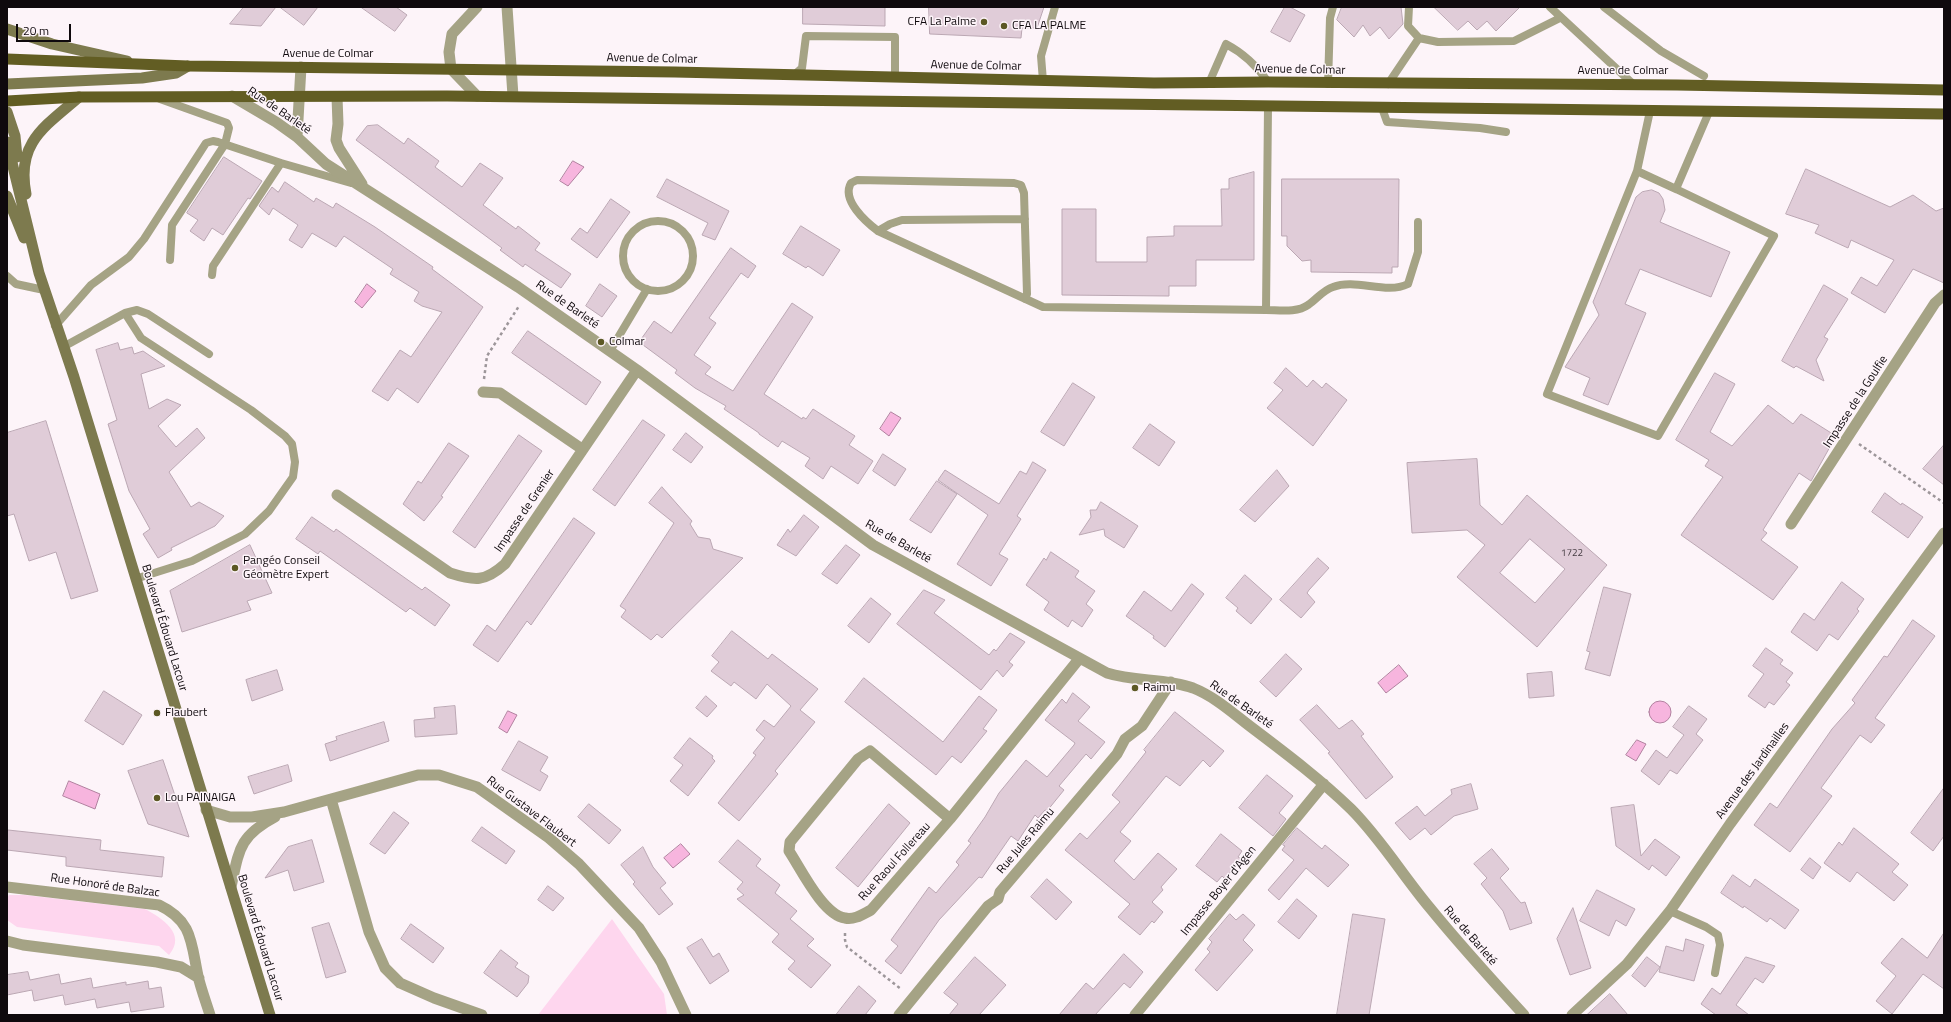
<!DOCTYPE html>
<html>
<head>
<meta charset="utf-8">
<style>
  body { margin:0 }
  #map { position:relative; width:1951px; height:1022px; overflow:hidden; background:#fdf4f9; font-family:"Titillium Web",sans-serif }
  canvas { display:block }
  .frame { position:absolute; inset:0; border:8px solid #0f090d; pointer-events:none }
  .scale { position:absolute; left:16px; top:24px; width:55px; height:18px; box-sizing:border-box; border:2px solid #0f090d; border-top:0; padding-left:5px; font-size:12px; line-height:14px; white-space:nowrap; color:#0f090d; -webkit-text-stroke:3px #fdf4f9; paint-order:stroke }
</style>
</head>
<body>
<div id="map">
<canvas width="1951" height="1022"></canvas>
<div class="frame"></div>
<div class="scale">20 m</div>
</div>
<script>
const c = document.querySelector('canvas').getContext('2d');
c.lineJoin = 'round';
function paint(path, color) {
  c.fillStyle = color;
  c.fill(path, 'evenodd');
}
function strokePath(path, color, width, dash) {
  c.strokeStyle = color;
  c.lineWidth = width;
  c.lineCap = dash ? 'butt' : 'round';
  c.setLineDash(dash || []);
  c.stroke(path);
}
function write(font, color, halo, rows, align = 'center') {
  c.font = font + ' "Titillium Web",sans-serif';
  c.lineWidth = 3;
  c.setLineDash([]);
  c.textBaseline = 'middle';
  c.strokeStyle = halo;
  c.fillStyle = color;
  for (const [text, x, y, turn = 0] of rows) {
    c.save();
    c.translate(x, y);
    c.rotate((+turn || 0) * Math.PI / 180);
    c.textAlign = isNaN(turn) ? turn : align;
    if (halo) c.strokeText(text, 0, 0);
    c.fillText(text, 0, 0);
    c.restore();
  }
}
paint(new Path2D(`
  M9 895H25L145 909C162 918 187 934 169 955L159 946 17 927 7 920V898Z
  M612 919 664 994 667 1015H538Z`), '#fed6ee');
const water = new Path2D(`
  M573 161 584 167 568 186 560 181Z
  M367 284 376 291 362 308 355 302Z
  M891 412 901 418 889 436 880 429Z
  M1399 665 1408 676 1386 693 1378 683Z
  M1649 712a11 11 0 1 1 22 0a11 11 0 1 1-22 0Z
  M508 711 517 715 507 733 499 728Z
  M1637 740 1646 744 1636 761 1626 755Z
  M69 781 100 794 95 809 63 796Z
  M681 844 690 854 673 868 664 858Z`);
paint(water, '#f7b5de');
strokePath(water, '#b1819f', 1);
const building = new Path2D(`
  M244 7H276L261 26 230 24Z
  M280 7H318L304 25Z
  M361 7H396L407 15 395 31Z
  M803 7H885V26L803 24Z
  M929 7H1044L1037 28H1022L1021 38 930 34Z
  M1285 7H1290L1305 15 1290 42 1271 32Z
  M1342 7H1401L1403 24 1389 39 1380 27 1370 36 1363 25 1354 37 1337 20Z
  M1434 7H1520L1496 31 1487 21 1477 30 1468 21 1458 30Z
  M378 125 404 144 408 138 439 161 435 167 462 187 480 163 503 178 483 205 516 229 518 226 540 243 535 250 571 274 561 288 525 264 523 267 500 250 502 248 356 140 367 126Z
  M224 157 262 181 250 199 248 198 223 235 212 228 204 241 190 231 198 220 187 213Z
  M1806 169 1890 207 1913 195 1936 211 1944 208V283L1913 269 1885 313 1851 293 1861 277 1877 286 1894 260 1851 240 1848 248 1815 233 1819 225 1786 214Z
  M1254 172V260H1196V286H1169V296L1062 295V209H1096V262H1147V237L1174 236V226H1222L1221 189H1229V179Z
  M667 179 729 211 715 240 702 235 708 223 657 197Z
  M1282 179H1399L1398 267H1392V273L1311 272V260L1302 261 1287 246V236H1282Z
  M285 182 314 202 316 198 333 208 336 203 375 227 433 267 432 269 483 307 418 403 397 388 388 401 372 391 400 350 411 357 442 312 422 306 414 301 419 292 390 274 393 269 344 236 336 247 312 233 302 248 289 240 298 225 273 208 269 215 259 206 272 187 278 192Z
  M1652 190 1659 193 1663 199 1665 210 1660 222 1730 252 1711 297 1640 269 1625 304 1646 313 1608 405 1583 395 1590 378 1565 367 1599 315 1593 302 1636 197 1642 192Z
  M611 199 630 212 597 258 571 239 580 228 587 233Z
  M801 226 840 250 823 276 808 266 806 268 783 254Z
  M731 248 756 266 748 278 741 273 709 318 716 323 694 355 711 367 705 374 733 391 792 303 813 317 764 394 802 419 803 417 806 419 813 409 855 436 849 445 873 461 858 484 831 466 823 479 805 466 810 458 782 441 778 447 759 434V433L724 409 726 406 695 388 675 373 677 370 639 342 654 321 671 333Z
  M600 284 617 296 602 317 586 306Z
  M1824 285 1848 299 1824 337 1828 339 1816 360 1824 381 1796 366 1794 368 1782 361Z
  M528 331 601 382 586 405 512 353Z
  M118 343 120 350 132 347 134 354 143 351 165 366 141 374 149 409 167 399 181 405 158 426 176 447 197 428 205 438 169 472 191 507 199 502 224 516 215 526 171 548 172 550 158 558 143 534 150 529 129 491 108 424 117 420 96 350Z
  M1286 368 1307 387 1313 380 1322 388 1326 383 1347 400 1313 446 1267 408 1283 390 1274 383Z
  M1715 373 1735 384 1710 432 1732 446 1768 405 1793 424 1801 414 1836 436 1811 481 1799 473 1763 530 1767 533 1761 540 1798 567 1773 600 1681 535 1723 477 1705 466 1709 460 1676 440Z
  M1073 383 1095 397 1064 446 1041 432Z
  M643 420 665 435 615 506 593 490Z
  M46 421 98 591 71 599 56 552 29 561 14 514 7 516V433Z
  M1150 424 1175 442 1159 466 1133 448Z
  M686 433 703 447 691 463 673 450Z
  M519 435 542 451 475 548 453 532Z
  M449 443 469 456 441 496 443 497 424 521 403 504 418 481 421 483Z
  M1944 445V485L1923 469Z
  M883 454 906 469 895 486 873 471Z
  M1477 459 1480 505 1502 525 1527 495 1607 565 1537 647 1457 577 1485 545 1467 530 1412 533 1407 463ZM1530 539 1565 569 1535 603 1500 573Z
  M1033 462 1046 470 1017 516 1021 519 999 554 1008 559 991 586 957 564 988 515 938 480 945 470 999 504 1020 471 1026 474Z
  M1277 470 1289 486 1255 522 1240 510Z
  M937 481 957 494 931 533 910 520Z
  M662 487 692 521 690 524 698 537 710 539 713 549 743 558 662 638 657 634 651 640 621 617 626 610 620 606 674 523 649 503Z
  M1885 493 1901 505 1902 503 1923 517 1908 538 1872 512Z
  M1101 502 1138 526 1124 548 1105 536 1104 529 1079 535 1091 517 1090 510H1096Z
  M804 515 819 527 796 556 777 545 788 529 790 532Z
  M312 517 334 532 336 529 422 590 425 587 450 605 435 626 410 608 406 612 320 551 318 554 296 539Z
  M574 518 595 533 531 625 527 621 498 662 473 645 487 625 495 631Z
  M250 545 272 593 247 601 251 610 182 632 170 591Z
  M846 545 860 555 837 584 822 574Z
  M1051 552 1079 571 1075 577 1095 591 1086 604 1093 610 1082 627 1072 620 1068 627 1044 610 1049 602 1026 585 1044 558 1046 560Z
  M1318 558 1329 568 1309 590 1307 593 1315 602 1301 618 1280 600Z
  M1245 575 1272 599 1251 624 1236 611 1238 608 1226 598Z
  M1842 582 1864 599 1857 609 1859 611 1838 640 1829 634 1817 651 1791 632 1804 613 1814 620Z
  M1192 584 1204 594 1165 647 1153 638 1154 636 1126 616 1144 591 1171 611Z
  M1604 587 1631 594 1610 676 1585 669 1590 652 1587 651Z
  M924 590 945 600 934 613 989 655 994 649 996 651 1010 633 1025 642 1009 662 1013 665 1003 677 997 670 981 690 897 624Z
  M871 598 891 614 869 643 848 626Z
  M1913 620 1935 636 1875 718 1885 725 1871 743 1860 735 1821 788 1832 796 1790 852 1754 825 1770 803 1777 808 1832 729 1855 703 1852 700 1884 656 1887 657Z
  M732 631 768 659 772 654 818 689 800 710 815 722 775 771 778 774 739 821 718 803 756 755 753 753 765 738 756 730 764 720 774 727 791 706 767 684 756 699 734 682 731 686 711 671 719 662 712 656Z
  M1766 648 1783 660 1780 664 1793 673 1786 682 1790 685 1774 705 1769 702 1765 708 1748 696 1764 674 1753 666Z
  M1286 654 1302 669 1276 697 1260 682Z
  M277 670 283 690 252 701 246 680Z
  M1552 672 1554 696 1529 698 1527 674Z
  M864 678 943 742 979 696 997 710 983 729 987 731 961 763 952 756 936 775 845 702Z
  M104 691 142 715 123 745 85 721Z
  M1073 693 1090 707 1078 721 1105 742 1091 759 1086 754 1059 786 1064 790 1047 811 1045 810 1038 818 1035 815 1018 841 1011 836 982 878 979 877 939 920 901 974 885 961 898 946 891 940 929 887 936 893 959 865 956 862 971 843 968 841 985 817 999 793 1026 760 1047 777 1074 745 1075 743 1045 720 1062 699 1066 703Z
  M706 696 717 706 707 717 696 708Z
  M1317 705 1339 729 1352 720 1364 734 1361 736 1393 777 1366 799 1328 753 1330 752 1300 720Z
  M455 706 457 734 415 737 414 720 435 718 434 708Z
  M1689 706 1707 719 1696 734 1703 740 1677 774 1670 770 1659 785 1641 771 1656 750 1667 758 1675 747 1684 735 1673 727Z
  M1175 712 1224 751 1210 767 1203 760 1180 786 1166 776 1120 832 1131 841 1114 861 1134 880 1158 853 1177 869 1161 887 1163 890 1152 902 1163 912 1154 923 1152 921 1140 935 1118 917 1130 904 1065 850 1080 833 1087 839 1120 802 1112 795 1146 752 1144 750Z
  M384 722 389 741 330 761 325 744 337 740 336 737Z
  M690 738 713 756 712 758 715 761 688 796 670 781 683 765 674 758Z
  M519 741 548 757 540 771 548 776 540 791 502 770Z
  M163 760 189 837 148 824 128 771Z
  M288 765 292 781 254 794 248 777Z
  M1267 775 1293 796 1279 813 1286 819 1273 836 1239 808Z
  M1471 784 1478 809 1454 816 1431 835 1425 828 1410 840 1395 823 1417 806 1425 816 1452 794 1451 790Z
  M1944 788V836L1933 851 1911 833Z
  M589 804 621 830 609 844 578 817Z
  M889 804 910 823 858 887 836 868Z
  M1634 805 1641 856 1655 839 1680 857 1666 876 1652 865 1649 870 1616 846 1611 808Z
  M394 812 409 823 385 854 370 844Z
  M482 827 515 851 506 864 472 841Z
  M1297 828 1322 849 1325 845 1349 865 1328 887 1306 868 1279 900 1268 890 1294 860 1282 850 1285 846 1283 845Z
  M1854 828 1899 864 1892 872 1908 885 1894 901 1857 872 1850 882 1824 863 1839 842 1842 845Z
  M8 830 101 840 100 850 164 857 162 877 66 866V857L7 850Z
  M1221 834 1242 851 1238 857 1241 859 1225 879 1222 876 1217 882 1196 866Z
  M312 840 324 882 294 891 288 870 265 878 288 847Z
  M738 840 761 859 756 866 780 885 775 893 797 911 790 919 814 939 807 946 831 965 811 988 788 969 795 961 772 942 779 934 737 899 744 895 737 889 743 882 719 862Z
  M643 847 653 867 666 883 660 888 673 904 659 915 633 884 635 882 621 865Z
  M1492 849 1509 869 1500 878 1521 903 1525 902 1532 923 1510 930 1503 911 1481 884 1487 878 1474 864Z
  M1810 858 1821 867 1813 879 1801 870Z
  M1733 875 1750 887 1755 879 1799 910 1785 929 1770 918 1767 922 1744 906 1743 908 1721 893Z
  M1047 879 1072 902 1056 920 1031 897Z
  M548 886 564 898 553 911 538 900Z
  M1597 890 1635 909 1626 926 1616 920 1609 936 1580 921Z
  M1297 899 1317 916 1299 939 1278 922Z
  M1573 908 1591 968 1570 975 1557 939Z
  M1230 914 1236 920 1243 914 1255 925 1243 940 1253 950 1217 991 1195 970 1210 952 1207 949 1212 942 1209 939Z
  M1353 914 1385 919 1369 1015H1337Z
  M329 923 346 972 326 978 312 928Z
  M411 924 444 948 433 963 401 939Z
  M1944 933V989L1923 974 1892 1014 1876 1001 1896 976 1881 963 1902 938 1927 958Z
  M702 939 713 957 719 953 729 971 710 984 687 948Z
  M1686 939 1704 945 1694 981 1659 972 1666 946 1683 951Z
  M501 950 518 963 515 967 529 976 528 983 517 997 484 973Z
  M1124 954 1143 972 1130 988 1124 983 1095 1015H1059L1086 983 1093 989Z
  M975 957 1006 985 979 1015H949L958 1004 944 993Z
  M1647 957 1660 967 1645 987 1632 976Z
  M1746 957 1775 966 1763 983 1755 978 1736 1005 1749 1015H1716L1701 1004 1712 988 1720 994Z
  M28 972 30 980 59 974 61 984 91 978 93 988 126 982V985L148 981 149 989 161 987 164 1007 131 1012 129 1002 97 1008 95 999 65 1005 63 995 34 1001 32 990 7 995V975Z
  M859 986 876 1001 865 1015H836Z
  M1610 994 1628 1015H1587Z`);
paint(building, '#e0ccd8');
strokePath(building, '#bba7b3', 1);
strokePath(new Path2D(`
  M484 379 487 356 519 306
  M1859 444 1944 503
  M845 933V940L847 947 901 989`), '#9d969a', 2.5, [3, 3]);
strokePath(new Path2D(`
  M1409 7 1408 26 1419 38 1438 42 1514 41 1560 18
  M1550 7 1633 84
  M1604 7 1661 51 1704 76
  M794 75 802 68 806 36 895 37V77
  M1043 81 1041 56 1055 7
  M1209 83 1226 44C1243 53 1257 66 1268 82
  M1328 84 1330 18 1333 7
  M1388 84 1419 38
  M160 99 227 123 229 128 225 144 172 225 170 260
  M1382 108 1387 122 1480 128 1506 132
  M1650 111 1637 171 1547 394 1658 436 1774 236 1676 189 1709 112
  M1637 171 1676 189
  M623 256a35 35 0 1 1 70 0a35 35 0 1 1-70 0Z
  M878 231 890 224 902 220 1025 219
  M212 275 213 266 281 163 351 183
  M7 276 16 284 44 290
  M1025 299 1027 294 1024 193 1021 185 1014 183 857 180 851 183C841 200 866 222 878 231L1043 307 1266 310 1268 107
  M1266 310C1279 310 1297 313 1308 305 1316 300 1323 290 1333 287 1356 278 1386 295 1408 284L1418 252V222
  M125 313 141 338 251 410 285 436 292 444 295 462 293 477 269 511 245 534 192 561 135 579
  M55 326 91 285 129 257 144 239 206 143 213 141 218 142 281 163
  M63 347 125 313 137 310 148 314 209 354
  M610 351 647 289
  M1670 911 1706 927 1718 935 1720 945 1715 973`), '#a5a385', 8);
strokePath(new Path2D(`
  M507 7 513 96
  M232 96 276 122 297 137 326 164 518 287 637 370 873 545 1107 673C1135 682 1165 678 1193 688 1216 697 1236 716 1255 730 1288 755 1321 780 1351 809 1381 839 1403 876 1430 908 1460 945 1492 980 1524 1015
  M477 96 451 69 449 52 452 34 477 7
  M337 97 338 124 336 140 339 148 362 184
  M297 137 301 67
  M483 392 500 393 582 449
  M337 495 450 573C475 581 485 582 505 564L637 370
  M1791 524 1935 303 1944 295
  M331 799 369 932 385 968 400 983 434 998 482 1015
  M206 810 230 817H252L284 812 418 775H439L477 787 549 838 579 864 639 928 661 962 686 1015
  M950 819 870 751 858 759 790 842 789 851C801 869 823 915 845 918 855 920 863 914 871 910L950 819 1079 659
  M7 887 159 905C193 921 191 943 198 976 201 989 206 1002 210 1015
  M231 887C239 850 239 836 275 817
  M7 941 23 945 157 962 181 967 199 978
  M899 1015 988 906 998 899 1000 892 1117 754 1125 739 1142 726 1171 682
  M1135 1015 1324 784
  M1572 1015 1627 964 1670 911 1730 824 1944 533`), '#a5a385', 11);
strokePath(new Path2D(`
  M7 29 52 44 127 61
  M7 84 142 78 176 73 188 66
  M7 112 15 136 17 157
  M7 142 39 273 74 377 270 1015
  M26 194C16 143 44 127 79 97
  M7 196 24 238`), '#7d7a4e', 11);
strokePath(new Path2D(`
  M7 59 188 66 675 72 1154 83 1268 82 1677 85 1944 90
  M7 101 79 97 447 96 1944 114`), '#625d23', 11);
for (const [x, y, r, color] of [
  [984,22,4,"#5c5824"],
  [1004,26,4,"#5c5824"],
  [601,342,4,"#5c5824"],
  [235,568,4,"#5c5824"],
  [1135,688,4,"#5c5824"],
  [157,713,4,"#5c5824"],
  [157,798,4,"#5c5824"]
]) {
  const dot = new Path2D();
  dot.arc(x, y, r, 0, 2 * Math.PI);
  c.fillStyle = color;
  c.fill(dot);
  strokePath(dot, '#fdf4f9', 1.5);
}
write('10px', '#433a40', null, [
  ["1722",1572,554]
]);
write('12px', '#0f090d', '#fdf4f9', [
  ["CFA La Palme",976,22,"right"],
  ["CFA LA PALME",1012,26],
  ["Colmar",609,342],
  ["Pangéo Conseil",243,561],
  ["Géomètre Expert",243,575],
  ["Raimu",1143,688],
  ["Flaubert",165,713],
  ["Lou PAINAIGA",165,798]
], 'left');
write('12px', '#0f090d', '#fdf4f9', [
  ["Avenue de Colmar",328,54],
  ["Avenue de Colmar",652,59,1],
  ["Avenue de Colmar",976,66,1],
  ["Avenue de Colmar",1300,70,1],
  ["Avenue de Colmar",1623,71],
  ["Rue de Barleté",279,111,34],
  ["Rue de Barleté",567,305,35],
  ["Impasse de la Goulfie",1856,402,-57],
  ["Impasse de Grenier",525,511,-56],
  ["Rue de Barleté",898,542,30],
  ["Boulevard Édouard Lacour",164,628,73],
  ["Rue de Barleté",1241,705,35],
  ["Avenue des Jardinailles",1753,771,-54],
  ["Rue Gustave Flaubert",531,812,37],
  ["Rue Jules Raimu",1026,841,-50],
  ["Rue Raoul Follereau",895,862,-48],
  ["Rue Honoré de Balzac",105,886,8],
  ["Impasse Boyer d'Agen",1219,891,-51],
  ["Rue de Barleté",1470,936,49],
  ["Boulevard Édouard Lacour",260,938,73]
]);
</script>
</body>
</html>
